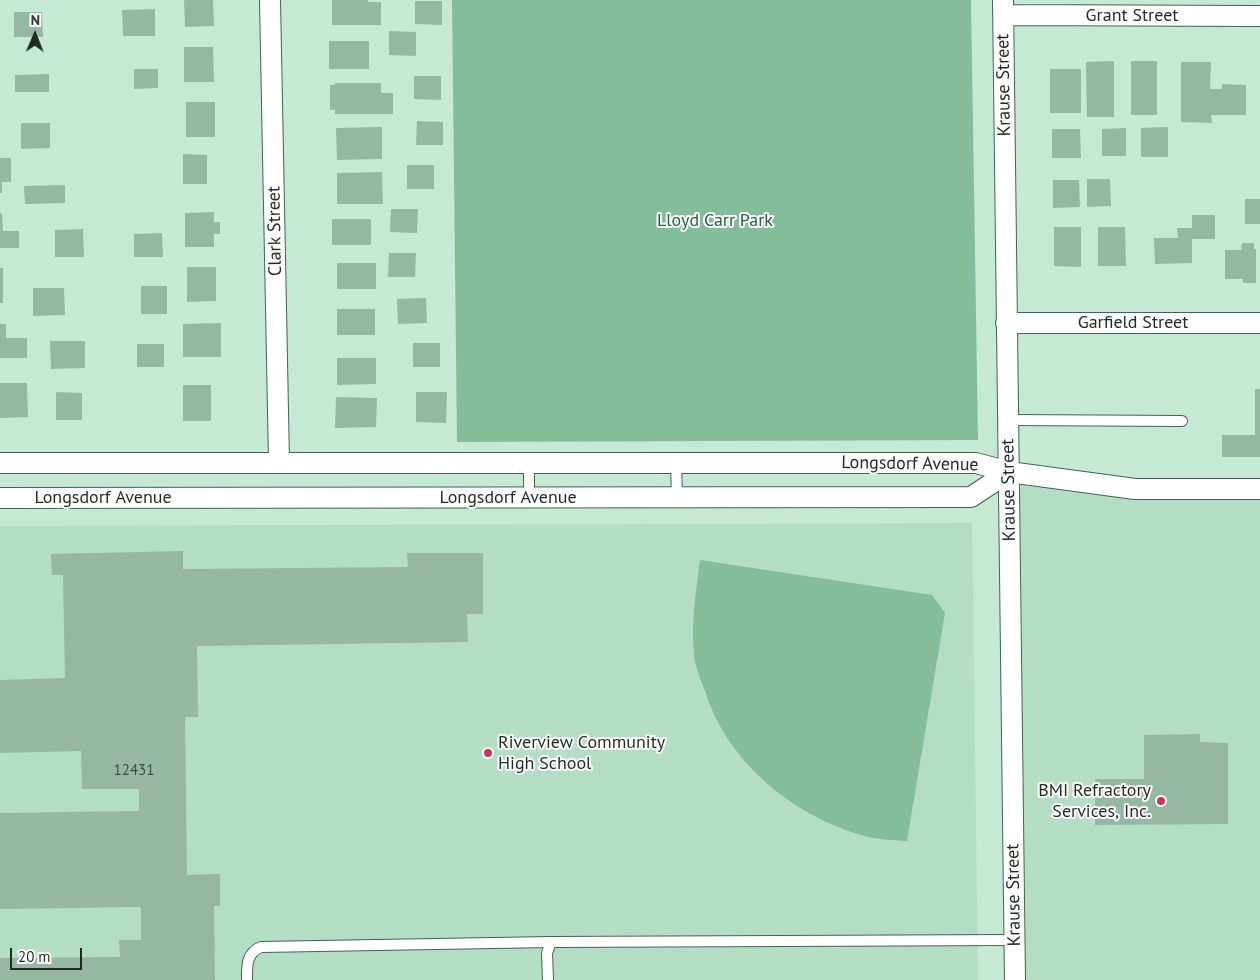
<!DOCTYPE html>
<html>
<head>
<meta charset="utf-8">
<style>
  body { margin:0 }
  #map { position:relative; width:1260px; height:980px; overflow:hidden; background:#c5e9d2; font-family:"PT Sans",sans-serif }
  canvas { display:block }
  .north { position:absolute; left:10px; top:10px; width:50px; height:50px; -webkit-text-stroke:4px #fff; paint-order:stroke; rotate:1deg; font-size:14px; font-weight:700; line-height:20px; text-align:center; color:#1d2b22 }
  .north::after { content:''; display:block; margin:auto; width:18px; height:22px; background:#1d2b22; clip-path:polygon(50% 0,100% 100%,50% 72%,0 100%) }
  .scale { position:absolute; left:10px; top:948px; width:72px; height:22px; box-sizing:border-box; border:2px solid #1d2b22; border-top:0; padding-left:6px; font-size:15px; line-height:18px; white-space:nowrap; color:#1d2b22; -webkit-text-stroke:4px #fff; paint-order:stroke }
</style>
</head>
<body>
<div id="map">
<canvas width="1260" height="980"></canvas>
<div class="north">N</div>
<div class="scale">20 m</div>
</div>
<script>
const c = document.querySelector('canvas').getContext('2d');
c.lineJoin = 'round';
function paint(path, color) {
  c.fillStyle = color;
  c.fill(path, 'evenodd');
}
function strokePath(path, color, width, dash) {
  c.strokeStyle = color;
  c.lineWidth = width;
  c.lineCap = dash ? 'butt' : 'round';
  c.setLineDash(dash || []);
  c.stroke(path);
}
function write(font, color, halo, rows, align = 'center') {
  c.font = font + ' "PT Sans",sans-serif';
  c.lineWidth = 4;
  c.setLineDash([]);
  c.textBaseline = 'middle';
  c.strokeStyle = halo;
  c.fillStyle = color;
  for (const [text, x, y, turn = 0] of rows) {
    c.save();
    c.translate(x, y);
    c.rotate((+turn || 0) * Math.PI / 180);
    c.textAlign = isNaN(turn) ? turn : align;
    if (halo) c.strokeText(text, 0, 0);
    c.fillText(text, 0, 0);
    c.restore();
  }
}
paint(new Path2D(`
  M1009 472 1260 489V980H1015Z
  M972 523 978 980H0V526Z`), '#b3dec3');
paint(new Path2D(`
  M452 0H971L978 440 457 442Z
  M700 560 932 595 945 613 907 841C893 840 878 840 865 836 794 817 727 762 705 691 701 680 695 667 694 655 691 623 696 591 700 560Z`), '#84bd9a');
paint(new Path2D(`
  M184 0H213L214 26 185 27Z
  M332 0H368V2H381V25H332Z
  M415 1H442V25L415 24Z
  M155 9V36H123L122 10Z
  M14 12H42L43 37H14Z
  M389 31 416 32V56L389 55Z
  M329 41H369V69H329Z
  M184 47H213L214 82H184Z
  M1114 61V117H1087L1086 62Z
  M1131 61H1157V115H1131Z
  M1181 62H1211L1210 89H1222V84L1246 85V115H1211L1212 123 1181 122Z
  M134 69H158V88L134 89Z
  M1050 69H1081V113H1050Z
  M49 74V92H15V75Z
  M414 76H441V100L414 99Z
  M335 83H381V93H393V114H335V110H330V85H335Z
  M186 102H215V137H186Z
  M417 121 443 122V145H416Z
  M21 123H50V148L21 149Z
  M382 127V159L337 160 336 128Z
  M1168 127V157H1141V128Z
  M1126 128V156H1102V129Z
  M1052 129H1080L1081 158H1052Z
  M183 154 207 155V184H183Z
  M0 158H11V182H2V193H0Z
  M407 165H434V189H407Z
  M382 172 383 204H337V173Z
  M1087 179H1110L1111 206 1087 207Z
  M1053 180H1079L1080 207 1053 208Z
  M65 185V203L25 204 24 186Z
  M1245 199H1260V224H1245Z
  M391 209H418L417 233 390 232Z
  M214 212V222H220V234H214V247H185V213Z
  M2 213 3 231H19V248H0V214Z
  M1192 215H1215V239H1192V263L1155 264 1154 238H1178L1177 228H1192Z
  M332 219H371V245H332Z
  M1054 227H1081V267L1054 266Z
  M1098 227H1125L1126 266H1098Z
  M83 229 84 257H55V230Z
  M162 233 163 257H134V234Z
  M1242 243H1254V249H1256V283H1243V279H1225V250H1241Z
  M389 253H416L415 277H388Z
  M337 263H376V289H337Z
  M187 267H216V301L187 302Z
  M0 268H3V303H0Z
  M141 286H167V314H141Z
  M33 288H64L65 315 33 316Z
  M426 298 427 323 398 324 397 299Z
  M337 309H375V335H337Z
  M221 323V357H183V324Z
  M0 324H6V338H27V358H0Z
  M50 341H85V368L51 369Z
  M413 343H440V367H413Z
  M137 344H164V367H137Z
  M337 358H376V384L337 385Z
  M0 383H27L28 417 0 418Z
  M183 385H211V421H183Z
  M1255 389H1260V457H1222V435H1255Z
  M56 392 82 393V420H56Z
  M416 392H447L446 423 416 422Z
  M336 397 377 398 376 427 335 428Z
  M183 551V569L408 567 407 553H483V614H467L468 642 197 646 198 717H185L187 875 220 874V906H214L215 980H0V958L120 957 119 940H141V907L0 909V813L139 811V789H82L81 751 0 753V680L65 678 63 575H52L51 554Z
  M1200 734V742L1228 743V824L1095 825V779H1144V735Z`), '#96b8a2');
const service = new Path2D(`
  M1008 420 1182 421
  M676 463 677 497
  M529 498V463
  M247 980C247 966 246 953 261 947L551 942 1014 940
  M548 980 547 953 551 942`);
const minor = new Path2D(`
  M270 0 279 462
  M1003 0 1015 980
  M1003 15 1260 16
  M1006 323H1260
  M0 463H976L1009 472 1135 489H1260
  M0 498 971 497 1009 472`);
strokePath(service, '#446451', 12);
strokePath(minor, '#446451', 22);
strokePath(service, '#fff', 10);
strokePath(minor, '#fff', 20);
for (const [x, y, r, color] of [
  [488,753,5,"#c53762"],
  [1161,801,5,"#c53762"]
]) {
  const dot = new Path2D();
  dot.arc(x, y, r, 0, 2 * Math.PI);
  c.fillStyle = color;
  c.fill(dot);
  strokePath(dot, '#fff', 2);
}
write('15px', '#3b4e42', null, [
  ["12431",134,771]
]);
write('18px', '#1d2b22', '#fff', [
  ["Grant Street",1132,16],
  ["Krause Street",1004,85,-91],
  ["Clark Street",275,231,-91],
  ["Garfield Street",1133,323],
  ["Longsdorf Avenue",910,464,1],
  ["Krause Street",1009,490,-91],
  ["Longsdorf Avenue",103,498],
  ["Longsdorf Avenue",508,498],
  ["Krause Street",1014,895,-91]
]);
write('18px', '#255f40', '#fff', [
  ["Lloyd Carr Park",715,221]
]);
write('18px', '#1d2b22', '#fff', [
  ["Riverview Community",498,743],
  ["High School",498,764],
  ["BMI Refractory",1151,791,"right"],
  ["Services, Inc.",1151,812,"right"]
], 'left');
</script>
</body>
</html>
